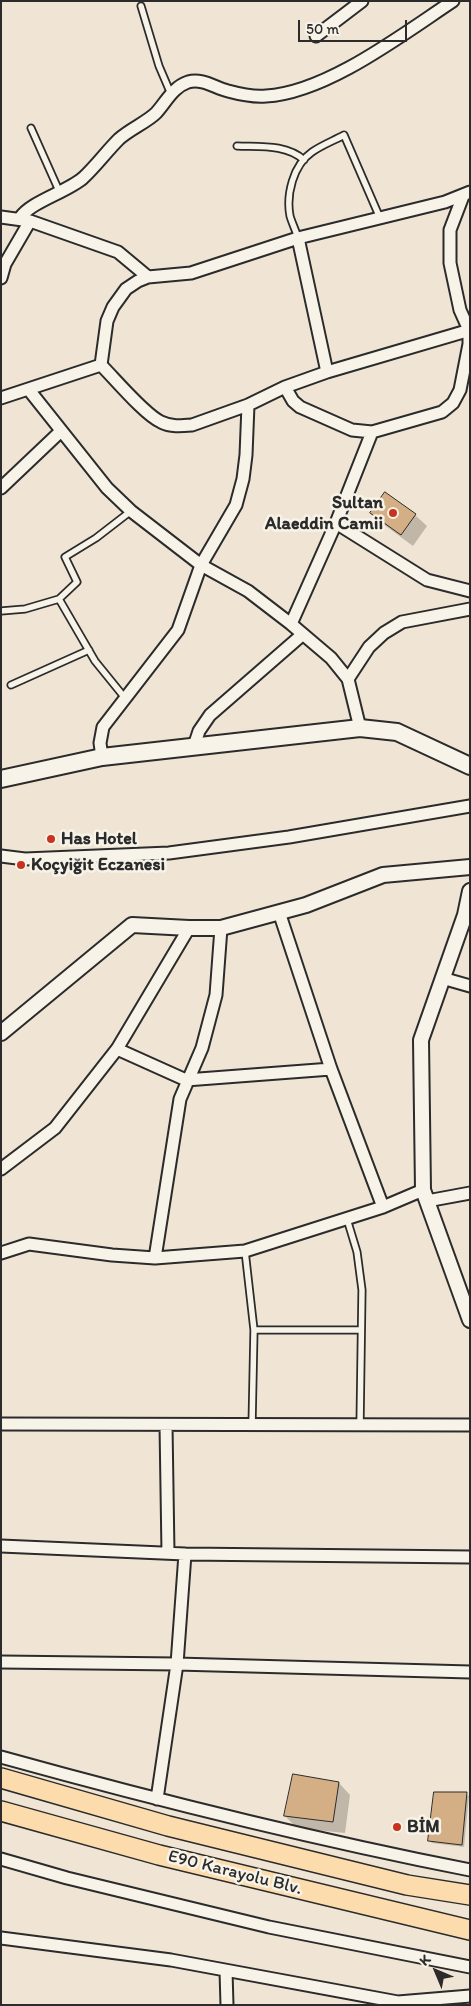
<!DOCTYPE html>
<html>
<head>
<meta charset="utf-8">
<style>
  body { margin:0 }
  #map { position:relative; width:471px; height:2006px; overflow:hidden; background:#f0e5d4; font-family:Itim,sans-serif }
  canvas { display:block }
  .frame { position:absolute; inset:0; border:2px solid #2b2b2b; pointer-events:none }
  .north { position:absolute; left:411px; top:1946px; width:50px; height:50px; -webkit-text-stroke:4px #f7f3e8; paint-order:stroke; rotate:315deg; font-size:14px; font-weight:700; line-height:20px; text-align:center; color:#2b2b2b }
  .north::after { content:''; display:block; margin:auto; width:18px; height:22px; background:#2b2b2b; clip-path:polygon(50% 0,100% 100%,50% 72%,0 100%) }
  .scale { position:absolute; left:298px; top:20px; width:109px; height:22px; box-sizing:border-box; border:2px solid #2b2b2b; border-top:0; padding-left:6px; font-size:15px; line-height:18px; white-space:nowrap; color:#2b2b2b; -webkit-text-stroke:4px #f7f3e8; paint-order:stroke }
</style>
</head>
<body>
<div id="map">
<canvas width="471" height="2006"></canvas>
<div class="frame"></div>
<div class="north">K</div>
<div class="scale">50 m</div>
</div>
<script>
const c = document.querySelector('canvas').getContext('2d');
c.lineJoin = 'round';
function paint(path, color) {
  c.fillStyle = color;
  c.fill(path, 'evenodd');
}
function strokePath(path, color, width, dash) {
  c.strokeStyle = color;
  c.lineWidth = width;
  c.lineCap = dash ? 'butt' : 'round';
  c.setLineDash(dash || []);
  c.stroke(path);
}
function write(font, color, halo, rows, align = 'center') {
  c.font = font + ' Itim,sans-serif';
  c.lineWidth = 5;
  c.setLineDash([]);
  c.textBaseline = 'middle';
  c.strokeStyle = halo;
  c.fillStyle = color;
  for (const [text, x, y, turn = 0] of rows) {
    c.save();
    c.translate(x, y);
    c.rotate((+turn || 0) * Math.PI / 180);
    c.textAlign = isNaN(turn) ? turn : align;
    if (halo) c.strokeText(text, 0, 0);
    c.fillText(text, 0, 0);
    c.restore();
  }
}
paint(new Path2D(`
  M371 513 415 515 427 526 413 546 383 524Z
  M339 1783 350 1795 345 1833 297 1828 285 1816Z
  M466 1794 469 1796 464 1847 432 1843 430 1841Z`), '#0003');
const building = new Path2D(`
  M385 492 416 514 401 535 370 513Z
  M293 1774 339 1782 333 1822 284 1816Z
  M434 1792H467L462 1845 428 1841Z`);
paint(building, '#d4af86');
strokePath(building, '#2b2b2b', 1);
const service = new Path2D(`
  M141 6 159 66 171 94
  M31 128 60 193
  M237 146C260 147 286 144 304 160
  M298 238C296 231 292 223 290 216 286 195 293 165 312 152 322 145 333 141 344 135L380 218
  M1 611 25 609 59 599
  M11 685 89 650
  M125 698 95 661 59 599 77 582 65 557 96 538 131 511
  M347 1219 357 1252 362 1290 360 1425
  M245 1251 254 1330 252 1425
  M254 1330H360`);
const minor = new Path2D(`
  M316 36 362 1
  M1 217 30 221 118 252 148 277
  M20 218C30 202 67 192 83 178 96 166 106 152 119 139 130 129 147 122 156 113 166 102 173 87 188 82 203 78 215 88 228 91 239 94 254 97 266 96 326 93 403 34 453 1
  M298 238 327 372
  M1 278 5 264 30 221
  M101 365 107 321 113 307 126 289 138 281 148 277 191 273 298 238 445 202 470 192
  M101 365C115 379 145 415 161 422 171 427 181 426 192 425L248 405 285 387 327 372 470 330
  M285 387 293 401 300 407 352 430 372 432 442 412 453 403 460 390 469 344V330L460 310 450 263V230L463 196
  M29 390 107 488 131 511 201 565 248 591 291 624 331 658 348 679 360 728
  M1 398 101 365
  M1 488 61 431
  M336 523 427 580 470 591
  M291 624 336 523 372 432
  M348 679 369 647 384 633 402 622 470 609
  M194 746 199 731 210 715 303 634
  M102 757 100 743 103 727 178 630 201 565 236 505 243 479 246 455 248 405
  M1 856 25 859 169 853 289 837 470 806
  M279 912 331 1069 383 1207
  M442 978 470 986
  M117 1049 186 1080 331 1069
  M1 1169 55 1128 117 1049 189 928
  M427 1201 470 1193
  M1 1253 29 1244 112 1255 155 1258 245 1251 383 1207 423 1190
  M155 1258 180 1099 202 1048 216 995 221 928
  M1 1424 470 1425
  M166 1425 168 1553
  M1 1546 185 1554 470 1557
  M1 1662 177 1664 470 1672
  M1 1757C156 1800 312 1839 470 1870
  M157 1799 177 1664 185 1554
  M1 1859 67 1878 269 1927 470 1967
  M1 1938 171 1960 398 2002 470 1996
  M226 1971 227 2005`);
const tertiary = new Path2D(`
  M470 891 465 915 421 1040 423 1190 470 1320
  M1 1033 132 925 189 928H221L306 905 383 875 470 867`);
const secondary = new Path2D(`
  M1 779 102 757 360 728 397 732 470 766`);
const trunk = new Path2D(`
  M1 1778 168 1826 407 1885 470 1895
  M1 1811 159 1855 470 1930`);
strokePath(service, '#2b2b2b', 9);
strokePath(minor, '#2b2b2b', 15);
strokePath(tertiary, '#2b2b2b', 18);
strokePath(secondary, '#2b2b2b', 20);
strokePath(trunk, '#2b2b2b', 22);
strokePath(service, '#f7f3e8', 5.5);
strokePath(minor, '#f7f3e8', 11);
strokePath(tertiary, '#f7f3e8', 14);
strokePath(secondary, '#f7f3e8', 16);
strokePath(trunk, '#fcdcac', 19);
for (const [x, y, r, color] of [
  [393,513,5,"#c8321e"],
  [51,839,5,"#c8321e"],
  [21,865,5,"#c8321e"],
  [397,1827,5,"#c8321e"]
]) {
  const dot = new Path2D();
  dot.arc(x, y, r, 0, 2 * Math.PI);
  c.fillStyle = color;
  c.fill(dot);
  strokePath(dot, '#f7f3e8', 2);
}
write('bold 18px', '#2b2b2b', '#f7f3e8', [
  ["Sultan",383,503,"right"],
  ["Alaeddin Camii",383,524,"right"],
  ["Has Hotel",61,839],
  ["Koçyiğit Eczanesi",31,865],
  ["BİM",407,1827]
], 'left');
write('18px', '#2b2b2b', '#f7f3e8', [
  ["E90 Karayolu Blv.",235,1873,14]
]);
</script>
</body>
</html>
